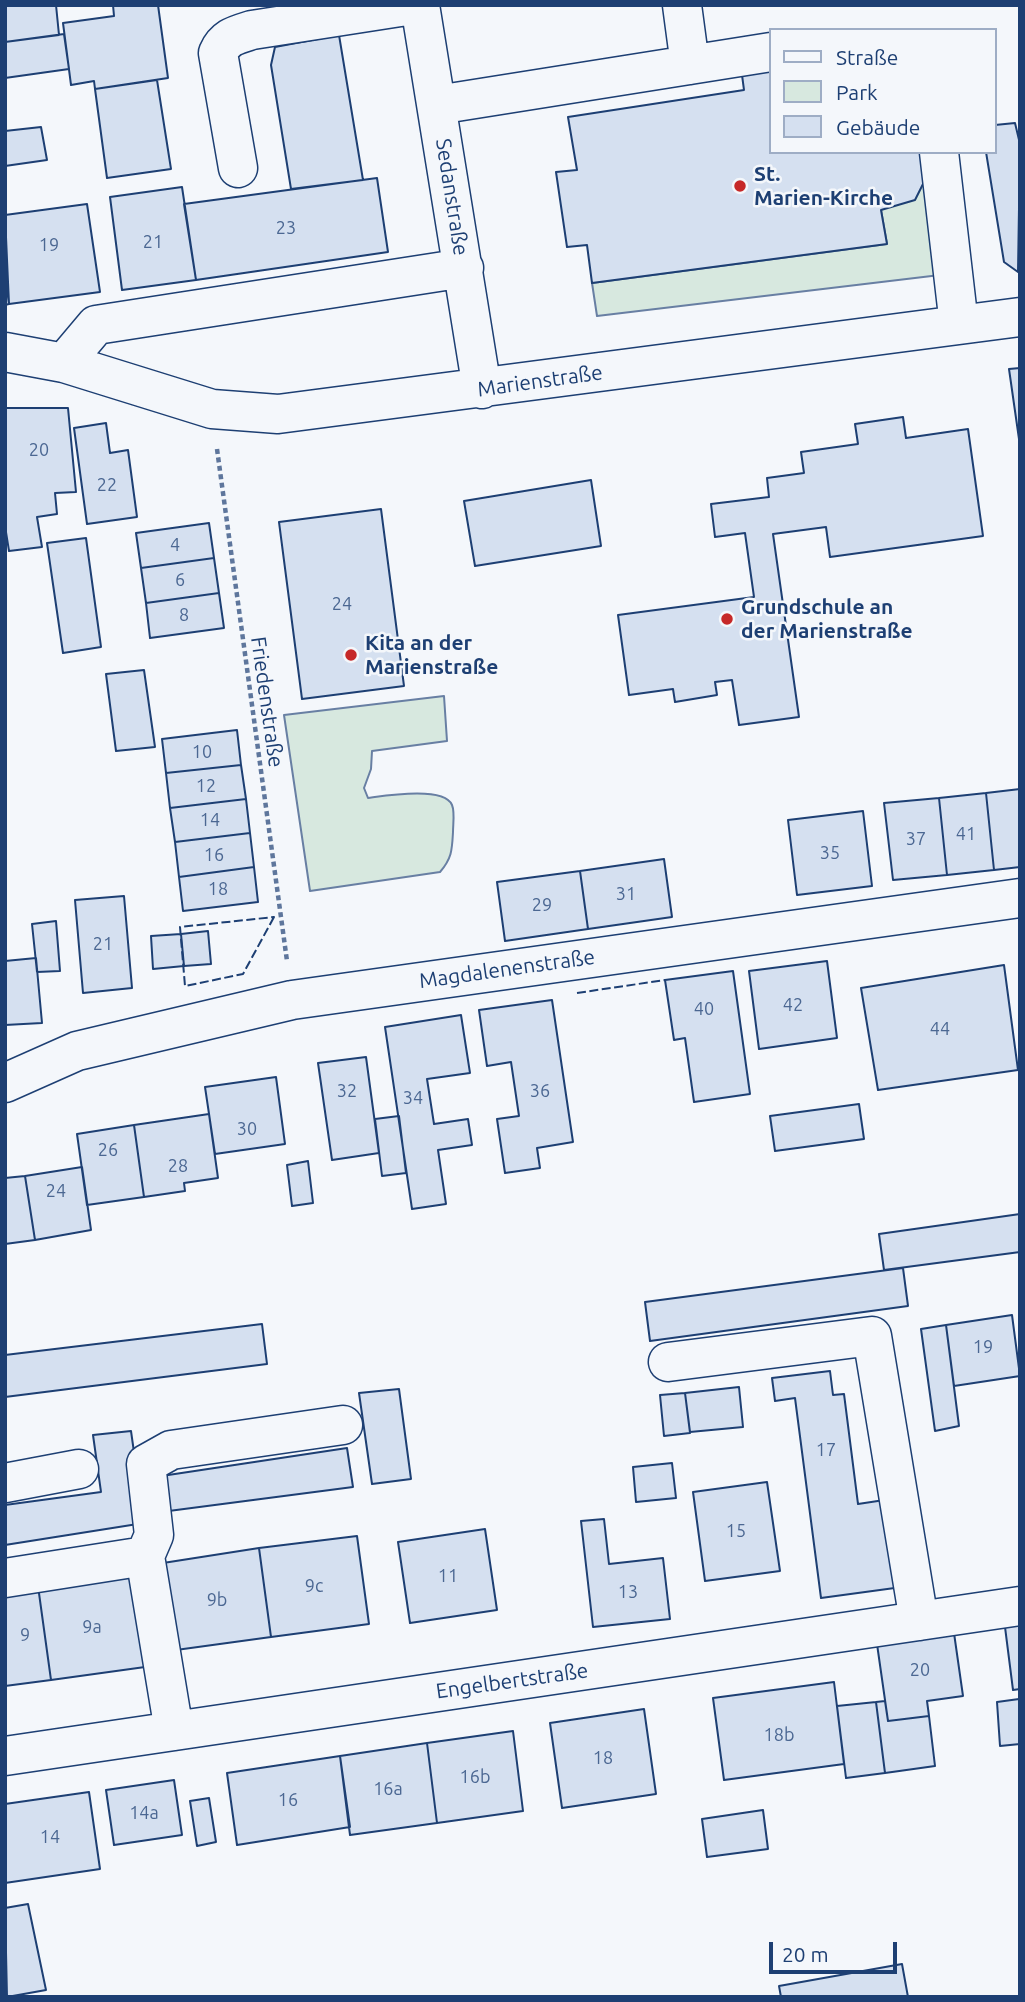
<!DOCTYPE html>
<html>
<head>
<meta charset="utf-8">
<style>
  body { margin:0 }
  #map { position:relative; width:1025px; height:2002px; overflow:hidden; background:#f4f7fb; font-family:Ubuntu,sans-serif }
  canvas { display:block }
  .frame { position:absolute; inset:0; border:7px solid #1d3f73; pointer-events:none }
  .legend { position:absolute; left:769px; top:28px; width:228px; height:126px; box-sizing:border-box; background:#f4f7fb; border:2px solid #9eadc5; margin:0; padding:9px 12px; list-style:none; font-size:21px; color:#1d3f73 }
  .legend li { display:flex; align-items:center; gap:14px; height:35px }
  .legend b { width:35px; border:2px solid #9eadc5 }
  .scale { position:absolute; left:769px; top:1942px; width:128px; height:32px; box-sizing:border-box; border:4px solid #1d3f73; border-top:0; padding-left:9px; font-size:21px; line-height:24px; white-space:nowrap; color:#1d3f73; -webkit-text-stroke:5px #f4f7fb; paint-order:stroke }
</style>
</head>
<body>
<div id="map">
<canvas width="1025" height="2002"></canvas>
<div class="frame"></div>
<ul class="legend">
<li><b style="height:9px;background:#f4f7fb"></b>Straße</li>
<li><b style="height:19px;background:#d7e8df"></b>Park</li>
<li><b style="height:19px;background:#d5e0f0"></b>Gebäude</li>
</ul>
<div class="scale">20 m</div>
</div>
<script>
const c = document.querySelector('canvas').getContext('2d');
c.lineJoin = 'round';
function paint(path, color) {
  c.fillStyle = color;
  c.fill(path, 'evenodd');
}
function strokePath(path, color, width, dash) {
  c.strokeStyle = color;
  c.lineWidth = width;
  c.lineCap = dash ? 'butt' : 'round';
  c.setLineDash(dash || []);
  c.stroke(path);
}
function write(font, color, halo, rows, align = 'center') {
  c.font = font + ' Ubuntu,sans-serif';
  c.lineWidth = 5;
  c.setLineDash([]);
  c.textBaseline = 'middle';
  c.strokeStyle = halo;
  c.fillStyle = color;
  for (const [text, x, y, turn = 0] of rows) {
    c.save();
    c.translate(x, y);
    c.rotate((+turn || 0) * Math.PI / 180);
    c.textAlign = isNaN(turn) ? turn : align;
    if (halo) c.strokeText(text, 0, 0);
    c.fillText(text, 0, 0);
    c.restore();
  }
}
const green = new Path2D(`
  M930 170 940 275 597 316 592 283 887 244 881 210Z
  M444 696 447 741 372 751 371 769 364 788 368 798C384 796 444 786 452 805 455 812 453 824 453 832 452 850 452 858 440 872L310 891 284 715Z`);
paint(green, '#d7e8df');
strokePath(green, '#687fa3', 2);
const building = new Path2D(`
  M5 5H56L59 35 5 42Z
  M113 5H158L168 78 95 89 94 81 71 85 63 23 114 16Z
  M64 34 69 69 5 78V42Z
  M339 35 363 180 291 189 271 65 275 47Z
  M771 70V152H927L930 170 915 200 881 210 887 244 592 283 587 245 567 247 556 172 577 170 568 117 744 90 742 75Z
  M157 80 171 169 107 178 95 89Z
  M1015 123 1020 144 1018 272 1004 262 986 152H995V125Z
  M41 127 47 160 5 166V131Z
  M377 178 388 252 196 280 184 204Z
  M182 187 196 280 122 290 110 197Z
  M87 204 100 292 9 304 5 215Z
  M5 275 9 304 5 305Z
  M1020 368V446L1009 369Z
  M5 408H68L76 492 55 493 57 514 37 517 42 547 9 551 5 526Z
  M903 417 906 438 968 429 983 536 830 557 826 527 773 534 799 717 739 725 732 680 715 682 717 695 675 702 673 689 629 695 618 615 754 597 745 533 715 537 711 504 769 497 767 478 804 473 801 452 858 444 855 424Z
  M106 423 110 453 128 450 137 517 87 524 74 428Z
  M591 480 601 546 475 566 464 501Z
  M381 509 404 686 302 699 279 522Z
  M209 523 214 558 141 568 136 533Z
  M86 538 101 647 63 653 47 543Z
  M214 558 219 593 146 603 141 568Z
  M219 593 224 628 150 638 146 603Z
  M144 670 155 747 116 751 106 674Z
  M237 730 241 765 166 773 162 739Z
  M241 765 246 799 170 808 166 773Z
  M1020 789V867L994 870 986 793Z
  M986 793 994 870 947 875 939 798Z
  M939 798 947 875 893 880 884 803Z
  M246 799 250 833 175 842 170 808Z
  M863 811 872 886 797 895 788 820Z
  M250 833 254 867 179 877 175 842Z
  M664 859 672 917 588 929 580 871Z
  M254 867 258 902 183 911 179 877Z
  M580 871 588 929 505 941 497 882Z
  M124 896 132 988 83 993 75 900Z
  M56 921 60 971 37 972 32 924Z
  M208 931 211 964 184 966 181 934Z
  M181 934 184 966 153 969 151 936Z
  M36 958 42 1023 5 1025V961Z
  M827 961 837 1038 759 1049 749 971Z
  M1004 965 1018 1070 878 1090 861 988Z
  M733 971 750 1094 694 1102 685 1038 674 1040 665 980Z
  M552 1000 573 1142 537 1148 540 1168 505 1173 497 1119 519 1116 511 1062 487 1066 479 1010Z
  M461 1015 470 1073 427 1079 434 1124 468 1119 472 1145 438 1150 446 1204 412 1209 385 1027Z
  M366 1057 379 1153 332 1160 318 1063Z
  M276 1077 285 1144 215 1154 205 1087Z
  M859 1104 864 1139 775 1151 770 1116Z
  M209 1114 218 1178 184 1183 185 1191 144 1197 134 1125Z
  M399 1116 406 1173 382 1176 375 1119Z
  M134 1125 144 1197 87 1205 77 1134Z
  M308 1161 313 1203 292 1206 287 1165Z
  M82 1167 91 1230 35 1240 25 1176Z
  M25 1176 35 1240 5 1244V1178Z
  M1020 1214V1252L884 1270 879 1234Z
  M903 1268 908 1306 650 1341 645 1302Z
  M1012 1315 1020 1376 954 1386 946 1325Z
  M262 1324 267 1364 5 1397V1355Z
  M946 1325 959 1426 935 1431 921 1329Z
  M830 1371 833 1395 844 1394 858 1504 891 1499 902 1587 821 1598 795 1398 775 1401 772 1378Z
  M739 1387 743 1427 690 1432 685 1393Z
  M399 1389 411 1479 372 1484 359 1393Z
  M685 1393 690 1433 664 1436 660 1395Z
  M131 1431 144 1523 5 1545V1505L101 1492 93 1435Z
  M347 1448 353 1487 161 1512 155 1477Z
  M672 1463 676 1498 636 1502 633 1467Z
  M767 1482 780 1571 705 1581 693 1492Z
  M604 1519 609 1564 663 1558 670 1619 593 1627 581 1521Z
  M485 1529 497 1610 410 1623 398 1542Z
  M357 1536 369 1624 271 1637 259 1548Z
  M259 1548 271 1637 176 1650 163 1563Z
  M133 1574 145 1667 51 1680 38 1586Z
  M38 1586 51 1680 5 1686V1590Z
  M1020 1625V1689L1013 1690 1005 1627Z
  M954 1633 963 1696 927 1701 929 1716 888 1721 877 1644Z
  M834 1682 844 1764 724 1780 713 1698Z
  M1019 1699 1020 1744 1000 1746 997 1702Z
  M885 1701 888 1721 929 1716 935 1766 885 1773 876 1702Z
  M876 1702 885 1773 846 1778 837 1706Z
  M644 1709 656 1794 562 1808 550 1723Z
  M513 1731 523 1811 437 1823 427 1743Z
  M427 1743 437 1823 350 1835 340 1756Z
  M340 1756 350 1827 237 1845 227 1773Z
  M174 1780 182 1835 114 1845 106 1790Z
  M89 1792 100 1869 5 1883V1804Z
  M209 1798 216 1842 197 1846 190 1801Z
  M763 1810 768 1849 707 1857 702 1819Z
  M28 1904 46 1990 7 1997 5 1908Z
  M902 1964 908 1997H781L779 1986Z`);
paint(building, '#d5e0f0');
strokePath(building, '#1d3f73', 2);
const minor = new Path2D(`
  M420 5 482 389
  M682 5 690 65
  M437 105 771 52
  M939 152 959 325
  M238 168 218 53C225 37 236 35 252 30L413 5
  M5 352 64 363 212 409 278 414 1020 317
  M64 363 96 325 464 268
  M5 1083 77 1051 292 1000 1020 898
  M668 1362 872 1336 919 1621
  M5 1483 79 1469
  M5 1578 145 1556
  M174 1731 145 1556 154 1535 146 1464 171 1450 343 1425
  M5 1756 1020 1606`);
strokePath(minor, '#1d3f73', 41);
strokePath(new Path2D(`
  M217 449 287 961`), '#5e769c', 4.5, [5, 3.5]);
strokePath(minor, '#f4f7fb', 38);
strokePath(new Path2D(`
  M274 917 243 974 185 986 180 927Z
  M577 993 665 980`), '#1d3f73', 2, [9, 3.5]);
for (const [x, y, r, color] of [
  [740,186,7,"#c62828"],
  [727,619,7,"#c62828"],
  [351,655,7,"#c62828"]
]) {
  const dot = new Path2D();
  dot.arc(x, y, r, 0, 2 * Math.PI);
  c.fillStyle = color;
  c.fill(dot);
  strokePath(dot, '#f4f7fb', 2.5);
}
write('18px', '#4b6792', null, [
  ["23",286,228],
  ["21",153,242],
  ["19",49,245],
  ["20",39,450],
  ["22",107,485],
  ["4",175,545],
  ["6",180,580],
  ["24",342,604],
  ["8",184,615],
  ["10",202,752],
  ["12",206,786],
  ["14",210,820],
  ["41",966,834],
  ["37",916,839],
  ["35",830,853],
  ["16",214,855],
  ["18",218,889],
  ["31",626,894],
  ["29",542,905],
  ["21",103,944],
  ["42",793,1005],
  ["40",704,1009],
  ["44",940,1029],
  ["32",347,1091],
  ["36",540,1091],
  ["34",413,1098],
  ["30",247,1129],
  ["26",108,1150],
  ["28",178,1166],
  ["24",56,1191],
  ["19",983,1347],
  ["17",826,1450],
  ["15",736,1531],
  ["11",448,1576],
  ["9c",314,1586],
  ["13",628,1592],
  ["9b",217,1600],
  ["9a",92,1627],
  ["9",25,1635],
  ["20",920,1670],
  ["18b",779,1735],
  ["18",603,1758],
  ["16b",475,1777],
  ["16a",388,1789],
  ["16",288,1800],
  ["14a",144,1813],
  ["14",50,1837]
]);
write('bold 21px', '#1d3f73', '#f4f7fb', [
  ["St.",754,174],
  ["Marien-Kirche",754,198],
  ["Grundschule an",741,607],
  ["der Marienstraße",741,631],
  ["Kita an der",365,643],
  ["Marienstraße",365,667]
], 'left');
write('21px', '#1d3f73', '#f4f7fb', [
  ["Sedanstraße",452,197,81],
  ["Marienstraße",540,381,-8],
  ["Friedenstraße",267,702,82],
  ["Magdalenenstraße",507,969,-8],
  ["Engelbertstraße",512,1681,-8]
]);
</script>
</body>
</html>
